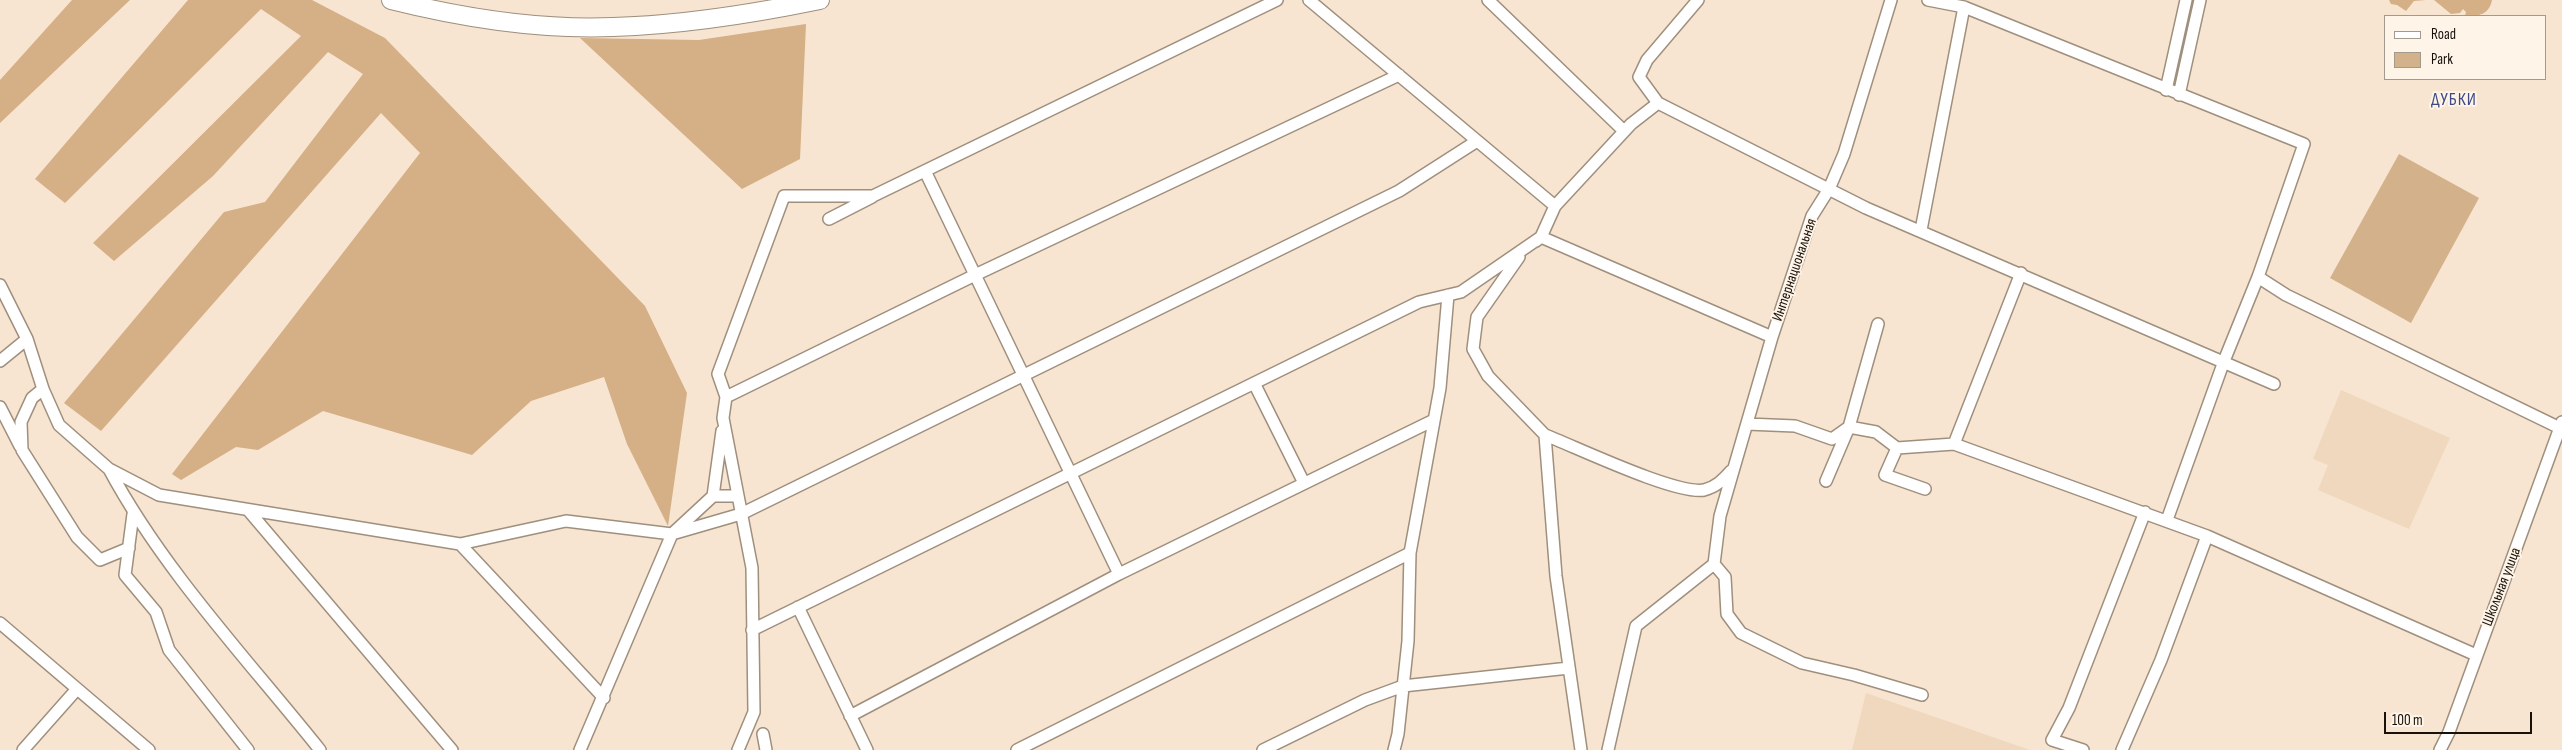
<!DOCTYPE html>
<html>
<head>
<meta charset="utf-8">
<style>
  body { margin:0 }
  #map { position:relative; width:2562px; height:750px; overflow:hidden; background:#f7e5d1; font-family:"Sofia Sans Condensed",sans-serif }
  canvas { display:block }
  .legend { position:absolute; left:2384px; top:15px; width:162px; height:65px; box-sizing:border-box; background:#fef4e8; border:1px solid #a2998f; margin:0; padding:6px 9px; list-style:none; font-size:15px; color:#17110a }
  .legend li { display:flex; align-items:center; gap:10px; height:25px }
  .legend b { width:25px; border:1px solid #a2998f }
  .scale { position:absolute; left:2384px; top:712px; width:148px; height:22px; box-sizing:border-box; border:2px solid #17110a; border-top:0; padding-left:6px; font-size:15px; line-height:18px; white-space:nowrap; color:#17110a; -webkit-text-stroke:4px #fef4e8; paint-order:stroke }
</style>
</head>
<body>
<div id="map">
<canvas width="2562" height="750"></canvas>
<ul class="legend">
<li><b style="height:6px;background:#fff"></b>Road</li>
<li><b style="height:14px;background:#d3b18b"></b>Park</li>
</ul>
<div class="scale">100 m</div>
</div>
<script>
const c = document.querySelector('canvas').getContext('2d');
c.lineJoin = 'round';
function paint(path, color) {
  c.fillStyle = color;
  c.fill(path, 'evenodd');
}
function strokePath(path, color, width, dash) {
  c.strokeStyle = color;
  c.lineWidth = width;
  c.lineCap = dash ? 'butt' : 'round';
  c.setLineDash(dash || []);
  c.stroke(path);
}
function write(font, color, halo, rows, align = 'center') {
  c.font = font + ' "Sofia Sans Condensed",sans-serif';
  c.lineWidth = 4;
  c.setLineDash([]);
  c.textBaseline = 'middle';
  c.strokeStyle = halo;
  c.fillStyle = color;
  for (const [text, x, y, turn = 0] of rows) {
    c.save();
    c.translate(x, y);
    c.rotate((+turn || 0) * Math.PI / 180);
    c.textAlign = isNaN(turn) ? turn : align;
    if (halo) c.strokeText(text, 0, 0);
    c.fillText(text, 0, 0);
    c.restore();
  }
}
paint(new Path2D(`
  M2341 390 2450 438 2409 529 2318 490 2328 465 2313 459Z
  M1866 693 2030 750H1852Z`), '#efd8be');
paint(new Path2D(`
  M2399 154 2479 198 2411 323 2330 278Z`), '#d3b18b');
paint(new Path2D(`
  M72 0H130L0 123V80Z
  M188 0H312L385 38 645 306 687 393 668 526 627 444 604 377 531 401 472 455 323 411 258 450 236 447 181 480 172 474 420 153 381 113 101 431 64 403 224 212 265 202 363 74 328 52 213 176 114 261 93 243 301 36 261 9 65 203 35 179Z
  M2375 0H2426L2414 1 2406 11 2397 5 2391 4 2389 0Z
  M2434 0H2492C2489 15 2479 16 2465 16L2466 12 2463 9 2460 13 2451 14Z
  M806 24 800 159 742 189 580 38 699 40Z`), '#d5af85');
const minor = new Path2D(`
  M1309 0 1555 206
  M1488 0 1624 131
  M1698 0 1647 60 1639 77 1658 103 1866 208 2274 384
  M1928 0 1964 7 2304 144 2258 277 2224 361 2167 520
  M2166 90 2186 0
  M2179 95 2200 0
  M925 171 1119 574
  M829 219 872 197
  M1921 230 1964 7
  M1536 241 1541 237 1772 337
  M1519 257 1477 317 1473 349 1488 376 1545 435 1556 576 1581 750
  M2021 273 1954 444 2207 536 2476 655
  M2258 277 2286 295 2562 429
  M0 285 27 339 43 389 59 425 109 469 159 495 460 544 566 521 672 534 713 496H738
  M0 361 27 339
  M1254 383 1304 483
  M43 389 32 398 21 422 22 450 77 537 100 560 129 548
  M726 397 975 275 1399 75
  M0 407 20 446
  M1747 424 1795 426 1832 439 1849 427 1876 432 1897 448 1954 444
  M1545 435C1576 447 1676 495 1704 490 1716 487 1723 480 1731 471
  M1897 448 1885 475 1925 489
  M109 469C163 570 248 660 320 750
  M1826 481 1849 427 1878 324
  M713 496 722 431
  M248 510 452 750
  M133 514 125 575 156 612 169 650 248 750
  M460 544 604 698
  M1714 564 1725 577 1727 614 1741 633 1802 663 1854 675 1922 695
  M798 607 867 750
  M0 623 149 750
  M752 630 1419 302 1461 292 1541 237 1555 206 1631 124 1658 103
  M850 716 1119 574 1434 420
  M763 734 766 750
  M23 750 77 689
  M580 750 672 534 741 514 1399 191 1477 141
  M738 750 754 712 752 568 723 418 726 397 718 374 784 196H873L1277 0
  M1017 750 1410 553
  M1263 750 1365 700 1403 686 1569 668
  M1394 750 1398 734 1408 641 1410 553 1440 388 1448 295
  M1608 750 1636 626 1714 564 1720 516 1772 337 1812 216 1829 189 1844 154 1891 0
  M2083 750 2052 740 2069 708 2145 512
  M2122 750 2161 660 2207 536
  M2440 750 2449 732 2562 422`);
const primary = new Path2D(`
  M391 0C463 18 538 30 613 27 683 25 752 14 820 0`);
strokePath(minor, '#9f8f7d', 14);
strokePath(primary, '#9f8f7d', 20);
strokePath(minor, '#fff', 11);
strokePath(primary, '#fff', 18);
write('15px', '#17110a', '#fef4e8', [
  ["Интернациональная",1795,270,-71],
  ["Школьная улица",2502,587,-69]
]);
c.letterSpacing = '1px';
write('18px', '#3f4985', '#fef4e8', [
  ["ДУБКИ",2454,100]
]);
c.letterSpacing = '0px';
</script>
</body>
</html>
